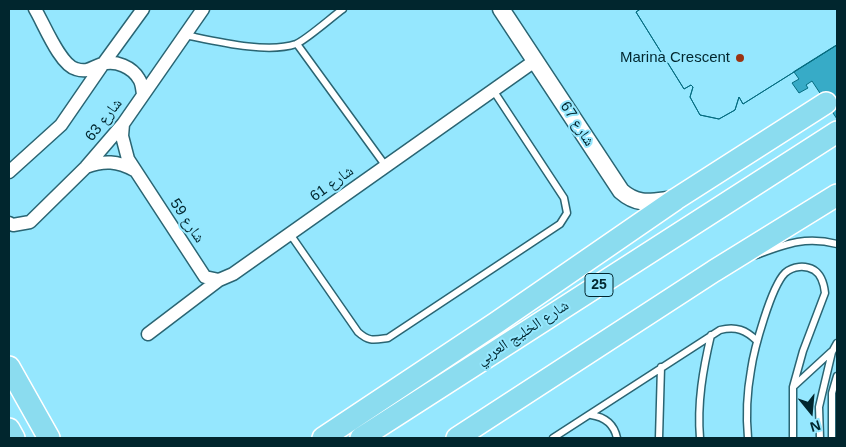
<!DOCTYPE html>
<html>
<head>
<meta charset="utf-8">
<style>
  body { margin:0 }
  #map { position:relative; width:846px; height:447px; overflow:hidden; background:#95e7fe; font-family:Arial,sans-serif }
  canvas { display:block }
  .frame { position:absolute; inset:0; border:10px solid #01262e; pointer-events:none }
  .north { position:absolute; left:786px; top:387px; width:50px; height:50px; -webkit-text-stroke:4px #95e7fe; paint-order:stroke; rotate:163deg; font-size:14px; font-weight:700; line-height:20px; text-align:center; color:#01262e }
  .north::after { content:''; display:block; margin:auto; width:18px; height:22px; background:#01262e; clip-path:polygon(50% 0,100% 100%,50% 72%,0 100%) }
</style>
</head>
<body>
<div id="map">
<canvas width="846" height="447"></canvas>
<div class="frame"></div>
<div class="north">N</div>
</div>
<script>
const c = document.querySelector('canvas').getContext('2d');
c.lineJoin = 'round';
function paint(path, color) {
  c.fillStyle = color;
  c.fill(path, 'evenodd');
}
function strokePath(path, color, width, dash) {
  c.strokeStyle = color;
  c.lineWidth = width;
  c.lineCap = dash ? 'butt' : 'round';
  c.setLineDash(dash || []);
  c.stroke(path);
}
function write(font, color, halo, rows, align = 'center') {
  c.font = font + ' Arial,"Noto Naskh Arabic",sans-serif';
  c.lineWidth = 4;
  c.setLineDash([]);
  c.textBaseline = 'middle';
  c.strokeStyle = halo;
  c.fillStyle = color;
  for (const [text, x, y, turn = 0] of rows) {
    c.save();
    c.translate(x, y);
    c.rotate((+turn || 0) * Math.PI / 180);
    c.textAlign = isNaN(turn) ? turn : align;
    if (halo) c.strokeText(text, 0, 0);
    c.fillText(text, 0, 0);
    c.restore();
  }
}
const building = new Path2D(`
  M638 9H837V45L743 104 739 97 735 110 719 119 700 115 690 97 693 87 691 85 684 89 636 12 639 10Z
  M638 9H837V45L743 104 739 97 735 110 719 119 700 115 690 97 693 87 691 85 684 89 636 12 639 10Z
  M837 45V119L812 81 806 85 808 88 799 93 792 83 799 79 794 72Z`);
paint(building, '#37abc7');
strokePath(building, '#056c80', 1);
const service = new Path2D(`
  M185 35C215 41 267 54 296 44 306 40 333 16 343 9
  M297 44 385 165
  M290 234 358 332C369 342 374 340 388 338L560 224 567 213 564 198 493 90
  M756 255C786 244 805 236 837 244
  M794 386 831 352
  M591 415C605 417 614 424 617 438
  M553 438 720 330C736 326 746 330 757 341
  M659 438 661 367
  M700 438C697 403 703 369 711 335
  M748 438C746 416 747 392 751 370 754 349 771 287 785 273 793 266 805 265 814 270 822 275 824 284 825 293L803 351 793 387V438
  M820 438 819 407 832 352 837 343
  M832 438V393L837 376`);
const minor = new Path2D(`
  M35 9C44 24 60 65 76 69 88 73 92 67 102 64 116 60 132 67 139 79 142 83 142 89 143 94
  M123 124 122 136 128 159 205 277 219 280
  M86 167C104 160 118 161 134 170
  M9 172 61 125 103 64 143 9
  M9 223 13 225 30 222 86 167 123 124 203 9
  M148 334 219 280 233 274 536 60`);
const tertiary = new Path2D(`
  M501 9 621 191C639 207 653 201 676 199`);
const primary = new Path2D(`
  M9 367 49 438
  M9 429 14 438
  M323 438 496 323 676 199 826 103
  M361 438 837 132
  M457 438 714 271 837 195`);
strokePath(service, '#2a6573', 9);
strokePath(minor, '#2a6573', 15);
strokePath(tertiary, '#2a6573', 19);
strokePath(primary, '#fff', 24);
strokePath(service, '#fff', 6);
strokePath(minor, '#fff', 12);
strokePath(tertiary, '#fff', 16);
strokePath(primary, '#8bdcef', 21);
for (const [x, y, r, color] of [
  [740,58,5,"#9b3412"]
]) {
  const dot = new Path2D();
  dot.arc(x, y, r, 0, 2 * Math.PI);
  c.fillStyle = color;
  c.fill(dot);
  strokePath(dot, '#95e7fe', 2);
}
for (const [x, y, w] of [
  [599,285,28]
]) {
  const box = new Path2D();
  box.roundRect(x - w / 2, y - 11.5, w, 23, 4);
  c.fillStyle = '#95e7fe';
  c.fill(box);
  strokePath(box, '#01262e', 1);
}
write('bold 14px', '#01262e', null, [
  ["25",599,285]
]);
write('15px', '#01262e', '#95e7fe', [
  ["Marina Crescent",730,58]
], 'right');
write('15px', '#01262e', '#95e7fe', [
  ["شارع 63",104,120,-52],
  ["شارع 67",577,124,57],
  ["شارع 61",332,184,-36],
  ["شارع 59",187,221,56],
  ["شارع الخليج العربي",523,333,-33]
]);
</script>
</body>
</html>
